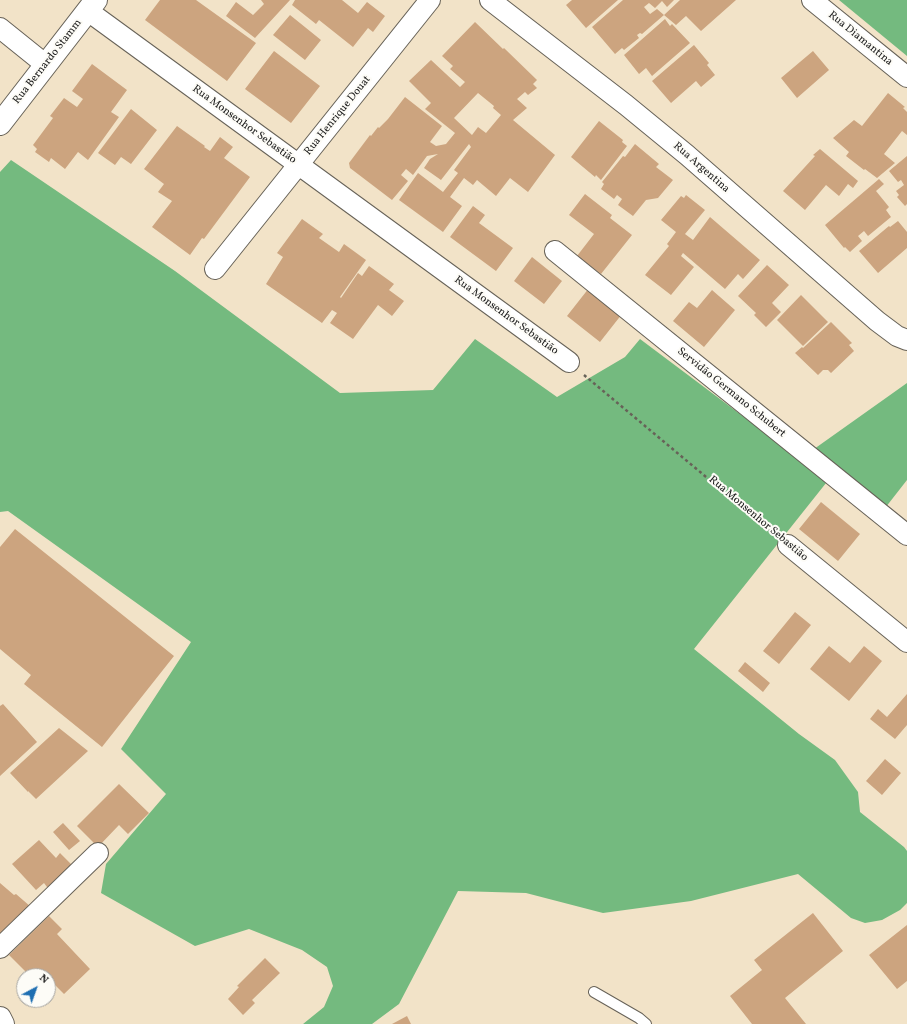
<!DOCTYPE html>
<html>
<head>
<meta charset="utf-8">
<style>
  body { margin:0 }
  #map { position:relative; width:907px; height:1024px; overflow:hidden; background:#f2e3c8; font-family:Vollkorn,serif }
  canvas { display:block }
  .north { position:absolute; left:16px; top:968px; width:40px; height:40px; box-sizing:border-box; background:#fdfcf7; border:1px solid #a3a29f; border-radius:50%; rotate:41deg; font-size:11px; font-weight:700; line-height:16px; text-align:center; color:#1c1c1c }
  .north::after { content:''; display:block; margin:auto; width:14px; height:18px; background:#1f6fb2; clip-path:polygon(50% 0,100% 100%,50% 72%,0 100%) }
</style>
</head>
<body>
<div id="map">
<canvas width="907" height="1024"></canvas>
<div class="north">N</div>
</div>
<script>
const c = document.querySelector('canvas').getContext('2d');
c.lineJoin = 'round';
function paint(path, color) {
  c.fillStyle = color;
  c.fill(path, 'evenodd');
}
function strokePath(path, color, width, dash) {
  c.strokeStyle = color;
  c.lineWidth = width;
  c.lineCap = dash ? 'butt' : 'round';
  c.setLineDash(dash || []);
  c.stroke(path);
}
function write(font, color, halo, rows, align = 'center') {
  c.font = font + ' Vollkorn,serif';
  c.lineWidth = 4;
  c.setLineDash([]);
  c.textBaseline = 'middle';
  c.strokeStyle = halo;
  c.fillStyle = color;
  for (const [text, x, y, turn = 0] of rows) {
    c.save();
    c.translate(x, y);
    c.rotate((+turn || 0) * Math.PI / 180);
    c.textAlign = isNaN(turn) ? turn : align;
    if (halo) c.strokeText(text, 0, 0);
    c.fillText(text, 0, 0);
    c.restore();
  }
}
paint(new Path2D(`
  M839 0H907V56Z
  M11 160 175 271 340 393 433 390 475 339 557 397 625 357 640 339 800 459 907 383V480L882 512 834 473 694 649 799 734 835 760 858 792 860 812 904 847 907 851V903L900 910 882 920 865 923 851 918 798 874 691 901 603 913 526 893 458 891 399 1004 372 1024H303L324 1007 333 986 327 967 302 950 249 929 195 946 101 893 106 864 166 794 121 749 191 642 8 511 0 512V172Z`), '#74ba7f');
paint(new Path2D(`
  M160 0H196L256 43 227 81 145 20Z
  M261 0H290L255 38 226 16 236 2 253 15 264 4Z
  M295 0H342L358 13 367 2 385 16 373 32 368 28 353 47 319 20 316 24 292 5Z
  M572 0H618L586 28 566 5Z
  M623 0H674L667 7 662 1 655 8 649 3 644 7 650 14 657 9 664 15 680 0H736L701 31 686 16 676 25 664 15 642 34 640 33 637 35 639 38 624 50 622 48 615 54 592 27Z
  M290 15 321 40 305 60 273 35Z
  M665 19 670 26 672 24 690 43 652 76 646 68 639 74 624 55Z
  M475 22 503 49 504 48 537 80 533 84 537 88 528 95 525 92 517 99 527 108 513 120 555 155 528 192 510 178 496 196 477 180 473 185 464 178 450 197 462 206 443 232 399 200 418 173 443 192 458 173 454 170 471 147 469 144 441 180 424 168 430 159 438 154 427 156 413 175 406 169 401 175 408 181 392 200 350 168 349 163 370 135 371 136 378 127 379 128 388 119 405 97 442 126 430 142 436 146 446 144 455 133 425 109 431 103 409 81 431 60 460 87 465 82 450 69 453 66 442 56ZM478 93 494 106 493 108 501 115 486 133 478 127 472 135 454 118Z
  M694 45 709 63 707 65 715 75 701 87 696 81 671 103 652 81Z
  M274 51 320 86 291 123 245 89Z
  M813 51 829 70 797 98 781 78Z
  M92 64 127 90 111 112 119 117 88 160 78 152 65 169 51 158 49 162 35 152 37 149 33 145 53 118 50 116 64 98 77 107 83 99 72 91Z
  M888 93 905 107 903 108 907 112V135L902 131 884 154 895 163 877 178 865 169 864 170 846 156 849 152 833 138 854 120 862 126Z
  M131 109 157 130 131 164 121 157 115 165 98 153Z
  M599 121 623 140 622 142 627 146 601 180 596 175 595 177 571 157Z
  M177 126 205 146 204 147 210 151 220 137 233 147 224 158 250 177 204 239 202 238 190 255 152 227 172 201 158 192 164 184 144 169Z
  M635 144 659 164 656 167 673 180 658 198 646 200 633 216 618 205 622 199 617 195 614 199 601 189 604 184 602 182 623 156 625 157Z
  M820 149 858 181 853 188 848 184 839 196 826 185 805 210 783 191 815 156 813 155Z
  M907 156V204L905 206 897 197 899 195 896 191 904 185 901 180 898 182 889 171Z
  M879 179 884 184 876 191 889 207 886 210 891 217 868 236 864 231 858 236 862 241 850 252 845 247 844 248 825 225Z
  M585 194 612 215 610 218 632 235 601 274 577 256 594 234 569 215Z
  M686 195 705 210 685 234 693 240 710 217 760 260 743 279 738 274 725 289 683 253 681 256 694 267 671 295 645 275 669 246 667 244 676 232 661 220 681 196 684 198Z
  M473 206 485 215 479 223 513 248 496 271 450 237Z
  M302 219 323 234 319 238 339 252 344 244 366 260 340 297 341 298 358 273 362 276 369 266 394 284 389 290 404 301 392 316 378 305 353 339 330 323 337 313 332 310 322 323 266 284 283 257 277 253Z
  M898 221 907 232V248L878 273 859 251 889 226 890 227Z
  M532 257 562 281 544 304 514 281Z
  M767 265 789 285 772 303 781 312 766 327 754 315 756 313 738 296Z
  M589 288 622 314 600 342 567 316Z
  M712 290 735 310 704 347 673 321 689 302 697 308Z
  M801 295 828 322 803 346 777 320Z
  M831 322 852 343 849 345 854 351 831 373 828 370H823L818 375 795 353 802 347 803 348Z
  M821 502 860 534 838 561 799 529Z
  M15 529 174 656 102 747 24 684 31 675 0 649V547Z
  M795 612 811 625 779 664 763 651Z
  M829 646 850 663 864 646 882 661 849 701 810 669Z
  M745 662 770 683 763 692 738 671Z
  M907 694V725L895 739 870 719 878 709 887 717Z
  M3 704 37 742 0 776V706Z
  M59 728 88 751 36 799 28 791V792L10 773Z
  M885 759 901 773 882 795 866 781Z
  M119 784 149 813 128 834 119 825 98 847 77 826Z
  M63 823 80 841 69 850 53 832Z
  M39 840 56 858 60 853 75 868 50 891 44 883 36 890 12 864Z
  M0 883 14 895 16 894 31 907 0 936Z
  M813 913 843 951 785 998 806 1024H752L730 996 762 970 754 960Z
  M49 916 62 929 57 934 90 969 64 994 48 978V976H46L43 973 39 976H30L9 955Z
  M907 925V981L897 989 869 955Z
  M265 958 280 973 252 1000 255 1003 243 1015 228 999 239 987 237 986Z
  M407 1016 411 1024H392Z`), '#cca47f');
const service = new Path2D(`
  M594 992 639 1018 646 1024`);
const minor = new Path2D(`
  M490 0 626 105 687 155 877 321 897 336 907 340
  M812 0 907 77
  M88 11 569 362
  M0 28 46 65
  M555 251 907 535
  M215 269 430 0
  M788 545 907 642
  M0 948 98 853`);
const tertiary = new Path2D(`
  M0 124 96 0
  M0 1018 3 1024`);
strokePath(service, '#676258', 12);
strokePath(minor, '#676258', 22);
strokePath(tertiary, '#676258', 24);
strokePath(new Path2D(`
  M584 375 772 532`), '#676258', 2.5, [3, 3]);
strokePath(service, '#fff', 10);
strokePath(minor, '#fff', 20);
strokePath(tertiary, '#fff', 22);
write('11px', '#1c1c1c', '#fdfcf7', [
  ["Rua Diamantina",860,39,39],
  ["Rua Bernardo Stamm",48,62,-52],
  ["Rua Henrique Douat",338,116,-51],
  ["Rua Monsenhor Sebastião",244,125,36],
  ["Rua Argentina",701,168,41],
  ["Rua Monsenhor Sebastião",506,316,36],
  ["Servidão Germano Schubert",731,393,39],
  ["Rua Monsenhor Sebastião",758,519,40]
]);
</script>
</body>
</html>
